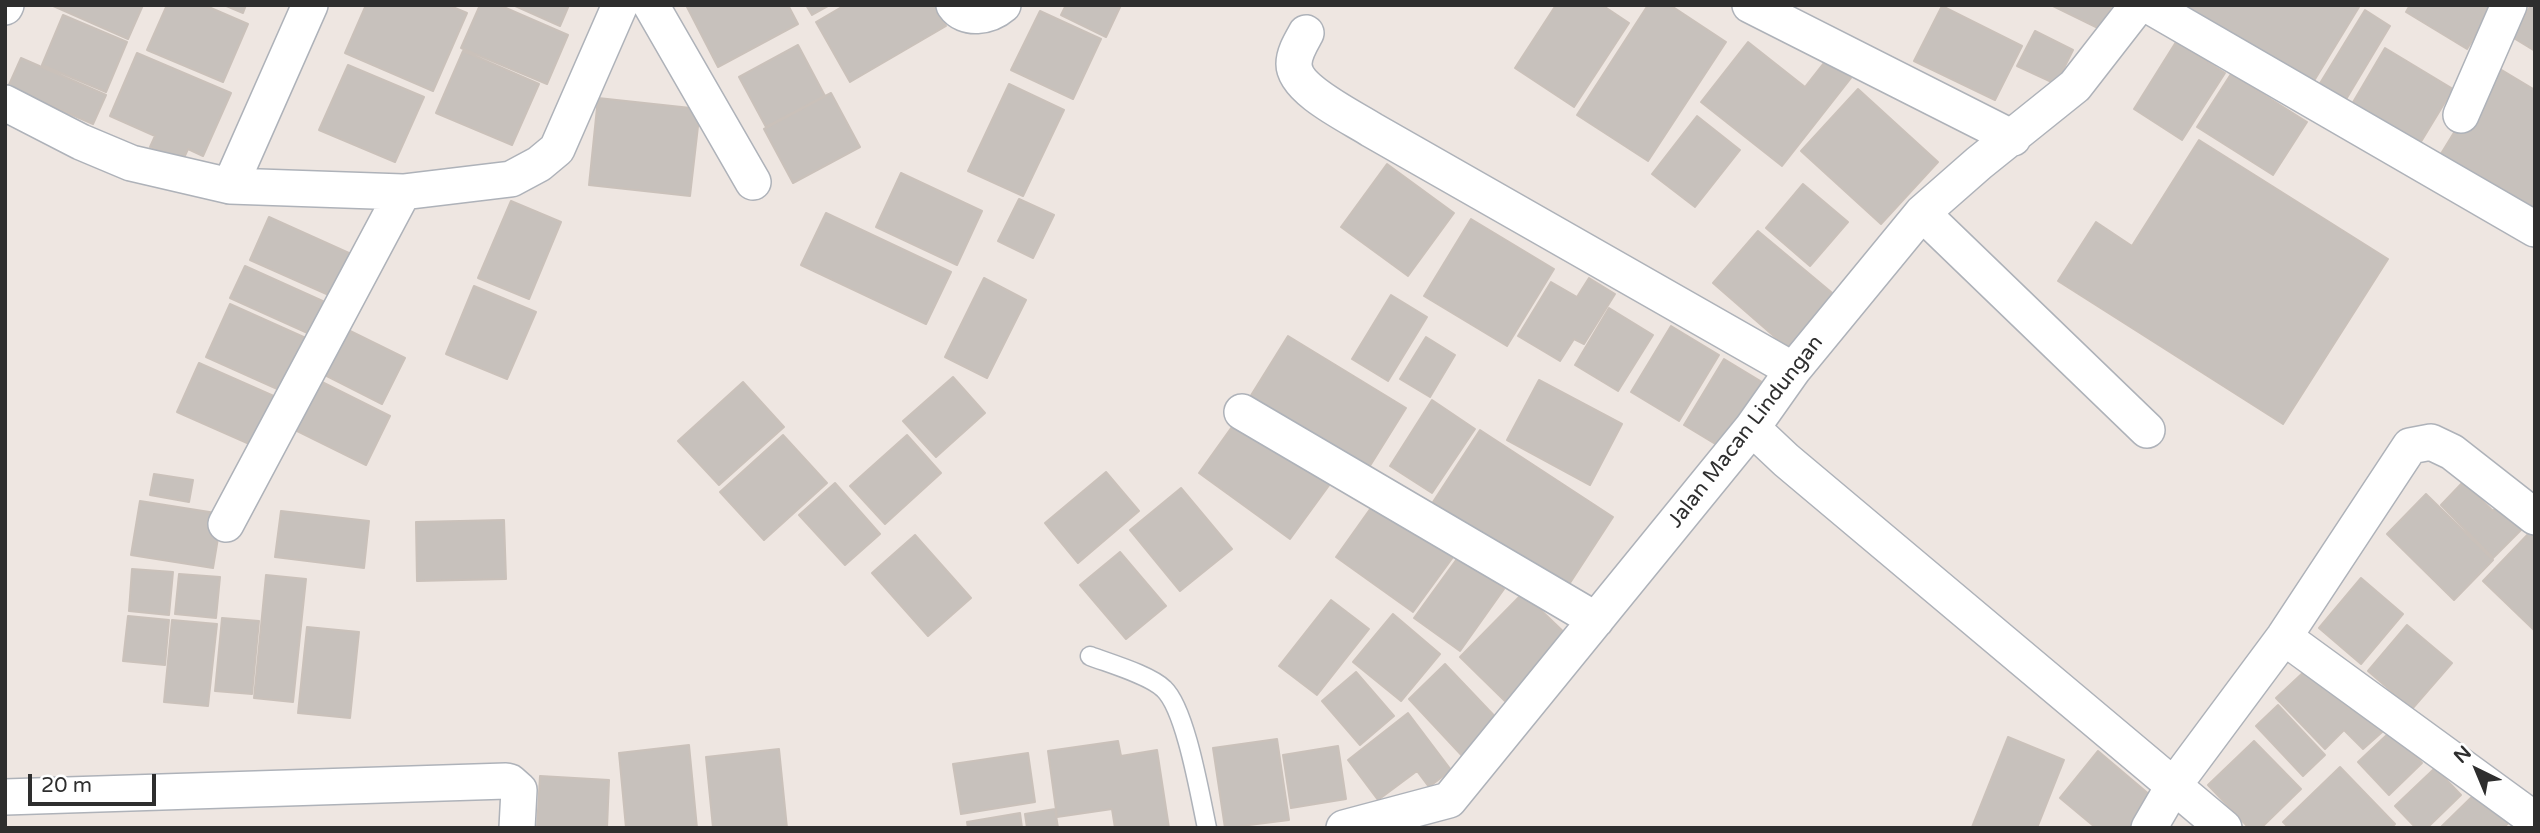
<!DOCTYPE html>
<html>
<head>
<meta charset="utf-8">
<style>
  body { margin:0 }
  #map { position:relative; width:2540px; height:833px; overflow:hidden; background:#eee6e1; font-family:"Varela Round",sans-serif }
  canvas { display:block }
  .frame { position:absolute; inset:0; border:7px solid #2e2e2e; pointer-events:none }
  .north { position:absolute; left:2442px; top:735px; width:70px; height:70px; -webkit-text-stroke:5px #fff; paint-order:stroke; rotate:317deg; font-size:19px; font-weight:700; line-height:28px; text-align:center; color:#2e2e2e }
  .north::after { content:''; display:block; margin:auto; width:24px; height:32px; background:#2e2e2e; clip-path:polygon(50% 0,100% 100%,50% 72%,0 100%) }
  .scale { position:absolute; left:28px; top:774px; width:128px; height:32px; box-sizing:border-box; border:4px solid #2e2e2e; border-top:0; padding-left:9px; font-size:21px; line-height:24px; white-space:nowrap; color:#2e2e2e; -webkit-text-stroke:5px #fff; paint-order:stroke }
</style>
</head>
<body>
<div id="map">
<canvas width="2540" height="833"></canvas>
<div class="frame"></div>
<div class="north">N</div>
<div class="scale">20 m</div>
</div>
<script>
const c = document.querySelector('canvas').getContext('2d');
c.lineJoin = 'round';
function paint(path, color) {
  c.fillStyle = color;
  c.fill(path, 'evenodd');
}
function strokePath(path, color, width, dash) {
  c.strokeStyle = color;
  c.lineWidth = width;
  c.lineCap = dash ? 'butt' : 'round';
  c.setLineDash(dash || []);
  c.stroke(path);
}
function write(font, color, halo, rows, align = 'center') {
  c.font = font + ' "Varela Round",sans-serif';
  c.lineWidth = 6;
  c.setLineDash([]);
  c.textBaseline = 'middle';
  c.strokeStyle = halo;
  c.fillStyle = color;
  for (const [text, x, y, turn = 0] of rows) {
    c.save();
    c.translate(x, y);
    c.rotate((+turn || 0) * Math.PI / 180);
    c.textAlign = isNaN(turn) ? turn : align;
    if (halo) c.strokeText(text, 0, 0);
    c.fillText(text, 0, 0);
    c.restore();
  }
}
const building = new Path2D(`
  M51 5H143L128 39Z
  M167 5H204L248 24 223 82 147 50Z
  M224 5H246L243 13Z
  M366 5H448L467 13 433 91 345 53Z
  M480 5H499L568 35 547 84 461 48Z
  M513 5H569L560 26Z
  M686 5H788L798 24 718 67Z
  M806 5H830L812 15Z
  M845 5H934L946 26 850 82 816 22Z
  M1066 5H1121L1106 37 1061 15Z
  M1556 5H1602L1629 23 1574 107 1515 68Z
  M1648 5H1670L1726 42 1648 161 1577 115Z
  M2051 5H2112L2100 29Z
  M2171 5H2357L2359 7 2309 89Z
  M2410 5H2494L2467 49 2406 12Z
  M2531 5H2535V51L2512 37Z
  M1942 6 2022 46 1995 100 1914 61Z
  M2365 10 2390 26 2345 101 2319 85Z
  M1040 11 1101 39 1073 99 1011 70Z
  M63 15 127 42 106 92 42 65Z
  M2035 31 2073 50 2056 84 2017 66Z
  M1748 42 1805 87 1827 59 1851 78 1782 166 1701 102Z
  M2176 42 2225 73 2182 140 2134 109Z
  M798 45 825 96 766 127 739 77Z
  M2385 48 2453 89 2419 145 2352 104Z
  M463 51 539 84 512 145 436 113Z
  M137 53 231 93 203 156 188 149 183 160 150 147 155 136 110 116Z
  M21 58 106 95 93 124 8 87Z
  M348 65 424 97 395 162 319 130Z
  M2495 66 2535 90V216L2439 157Z
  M2231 74 2307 122 2273 175 2197 127Z
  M1009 84 1064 110 1023 196 968 171Z
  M1858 89 1938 162 1881 224 1801 151Z
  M831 93 860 147 793 183 764 129Z
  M598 98 700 109 690 196 589 185Z
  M1697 116 1740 150 1695 207 1652 174Z
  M2199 140 2388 259 2283 424 2058 281 2096 222 2132 246Z
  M1387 164 1454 213 1408 276 1341 227Z
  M901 173 982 211 957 265 876 227Z
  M1803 184 1848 222 1810 266 1766 228Z
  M1019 199 1054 215 1033 258 998 241Z
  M511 201 561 222 529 299 478 278Z
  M826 213 951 272 926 324 801 265Z
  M269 217 360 258 340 300 250 260Z
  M1471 219 1554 269 1507 346 1424 296Z
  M1758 231 1837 297 1791 351 1713 283Z
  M245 266 327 303 312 335 230 298Z
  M984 278 1026 300 987 378 945 357Z
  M1589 278 1615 294 1584 344 1574 339 1560 361 1518 336 1551 282 1577 297Z
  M474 286 536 312 507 379 446 354Z
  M1391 295 1427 317 1388 381 1352 359Z
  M230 304 308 339 284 392 206 357Z
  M1609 308 1653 335 1618 391 1575 365Z
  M338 325 405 358 382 404 315 370Z
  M1671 326 1719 355 1679 421 1631 392Z
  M1288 336 1406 408 1368 469 1250 397Z
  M1426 337 1455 355 1430 397 1400 379Z
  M1724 359 1762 382 1722 448 1684 425Z
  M199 363 285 401 263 450 177 412Z
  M308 375 390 416 366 465 283 424Z
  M953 377 985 413 936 457 903 421Z
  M1539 380 1622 424 1590 485 1507 440Z
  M743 382 784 427 719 485 678 441Z
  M1432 400 1475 429 1432 493 1390 466Z
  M1239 417 1330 484 1290 539 1199 473Z
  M1480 430 1613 517 1566 589 1433 502Z
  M783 435 827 483 764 540 720 492Z
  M907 435 941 473 885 524 850 486Z
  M1106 472 1139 511 1078 563 1045 523Z
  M154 474 193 480 189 502 150 495Z
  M2463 482 2493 511 2501 503 2525 526 2493 558 2441 505Z
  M835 483 880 534 845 565 799 515Z
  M1181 488 1232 549 1180 591 1130 530Z
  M2426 494 2493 560 2454 600 2387 534Z
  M1378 498 1456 553 1413 612 1336 557Z
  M140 501 222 514 213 568 131 555Z
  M281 511 369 521 364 568 275 557Z
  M504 520 506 579 417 581 416 522Z
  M2532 530 2535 532V631L2483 581Z
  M915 535 971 598 928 636 872 573Z
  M1120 552 1166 606 1126 639 1080 585Z
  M1459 556 1504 589 1460 651 1414 618Z
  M132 569 173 572 169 615 129 611Z
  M179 574 220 577 216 618 175 614Z
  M266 575 306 579 293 702 254 698Z
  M2361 578 2403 614 2361 664 2319 628Z
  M1523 593 1572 640 1509 705 1460 657Z
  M1331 600 1369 629 1317 695 1279 666Z
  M1393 614 1440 654 1401 701 1353 662Z
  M128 616 169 620 165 665 123 661Z
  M222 618 259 621 252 694 215 691Z
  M172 620 217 624 208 706 164 702Z
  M2407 625 2452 663 2412 709 2368 671Z
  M307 627 359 632 350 718 298 713Z
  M1445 664 1503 725 1466 760 1409 699Z
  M2308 668 2349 709 2362 696 2390 725 2363 749 2344 730 2325 749 2276 698Z
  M1356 672 1394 716 1360 745 1322 701Z
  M2278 705 2325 755 2303 776 2256 726Z
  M1408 713 1451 770 1429 787 1417 771 1378 800 1348 760Z
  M2391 731 2422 763 2389 795 2358 762Z
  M2008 737 2064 760 2037 828H1975L1972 827Z
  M1277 739 1289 820 1225 828 1213 748Z
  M1118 741 1121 756 1157 750 1169 828H1115L1112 809 1057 817 1048 751Z
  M2254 741 2301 789 2261 828H2249L2208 785Z
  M689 745 697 828H626L619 753Z
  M1338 746 1346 799 1291 808 1283 755Z
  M779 749 787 828H713L706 757Z
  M2098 751 2157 801 2134 828H2096L2060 798Z
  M1028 753 1035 802 961 814 953 764Z
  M2340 767 2395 824 2391 828H2289L2283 822Z
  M2435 768 2461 795 2427 828H2416L2395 806Z
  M540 776 609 780 607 828H537Z
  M2482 787 2513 819 2503 828H2440Z
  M1055 809 1058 828H1027L1025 814Z
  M1020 813 1022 828H968L967 822Z`);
paint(building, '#c7c1bc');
strokePath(building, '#cac1ba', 2);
const lane = new Path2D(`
  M1090 656C1108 663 1150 675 1164 689 1186 710 1200 796 1207 828`);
const street = new Path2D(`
  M651 5 753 182
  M954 5C965 21 989 17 1003 5
  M1750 5 2013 138
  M2148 5 2535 229
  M5 7 6 5
  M1306 33C1301 42 1294 53 1294 64 1294 90 1352 117 1372 130L1793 370
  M5 103 81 142 131 163 230 186 403 192 511 179 539 164 557 149 620 5
  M2461 115 2509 5
  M230 186 310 5
  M1922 213 2147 430
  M1242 412 1596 620
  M1752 428 1786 460 2224 828
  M226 524 403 192
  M2284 637 2535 820
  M5 797 506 781 510 782 519 790 517 828
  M1344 828 1449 800 1752 428 1793 370 1922 213 1979 163 2075 86 2138 5
  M2149 828 2174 785 2284 637 2410 446 2431 442 2452 452 2535 517`);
strokePath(lane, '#aeb2b9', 21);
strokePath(street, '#aeb2b9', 38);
strokePath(lane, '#fff', 18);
strokePath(street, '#fff', 35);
write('21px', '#2e2e2e', '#fff', [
  ["Jalan Macan Lindungan",1746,432,-52]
]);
</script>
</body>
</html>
